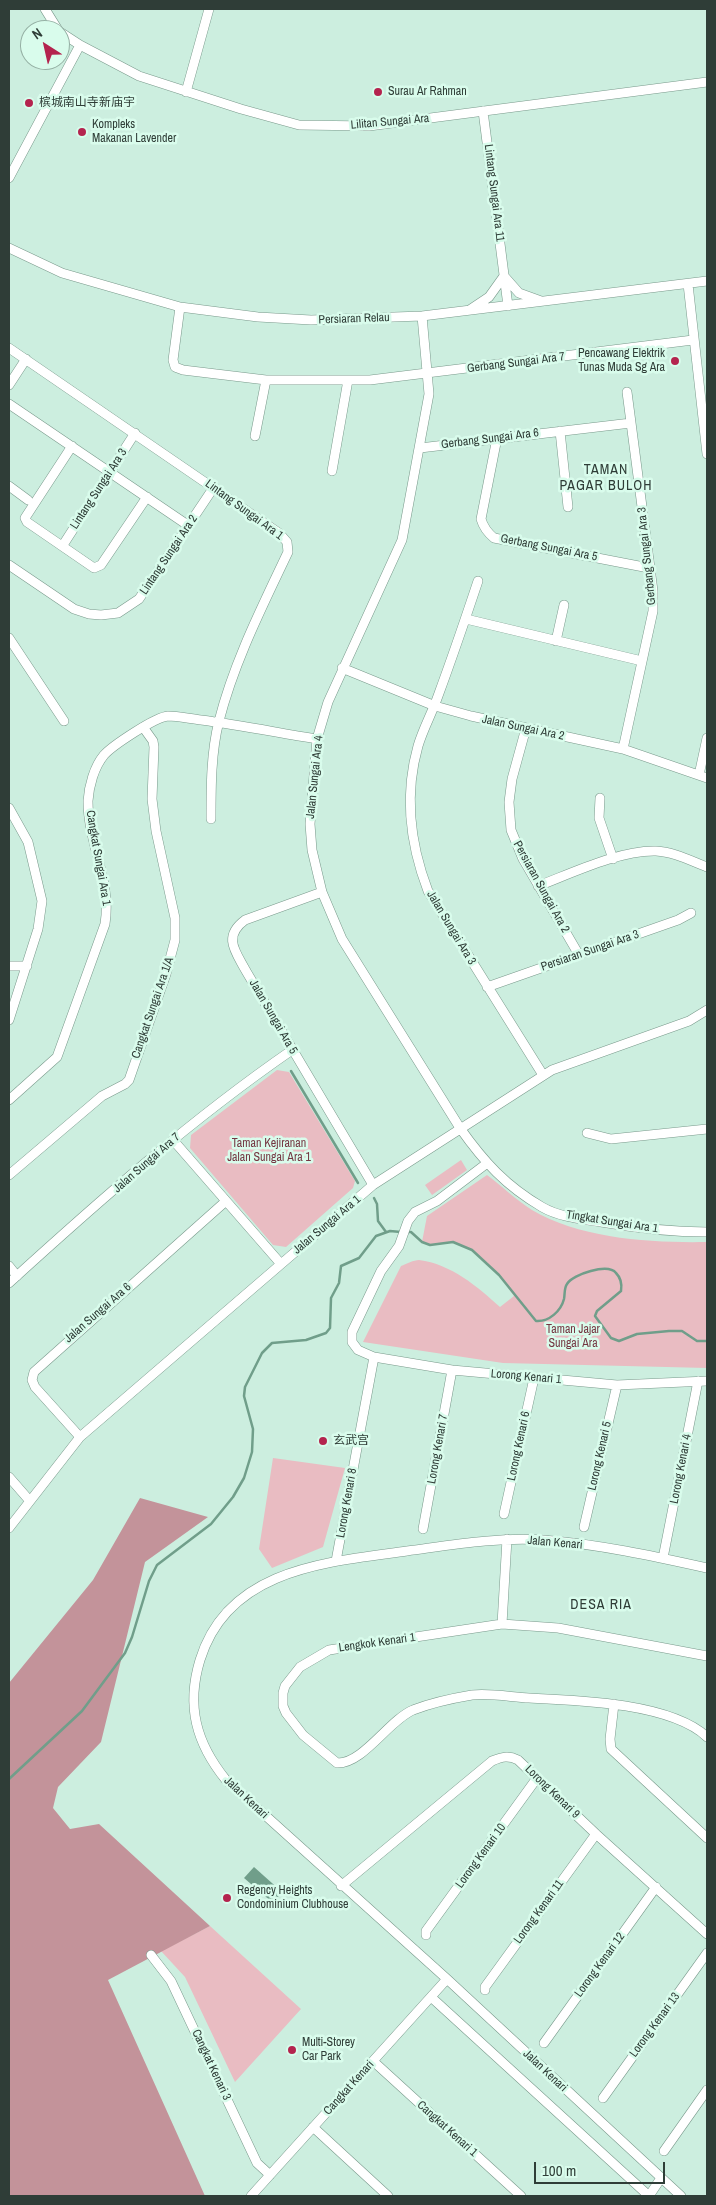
<!DOCTYPE html>
<html>
<head>
<meta charset="utf-8">
<style>
  body { margin:0 }
  #map { position:relative; width:716px; height:2205px; overflow:hidden; background:#cceedf; font-family:"Archivo Narrow",sans-serif }
  canvas { display:block }
  .frame { position:absolute; inset:0; border:10px solid #2f3d37; pointer-events:none }
  .north { position:absolute; left:20px; top:20px; width:50px; height:50px; box-sizing:border-box; background:#d9fcec; border:1px solid #95b0a4; border-radius:50%; rotate:325deg; font-size:14px; font-weight:700; line-height:20px; text-align:center; color:#2f3d37 }
  .north::after { content:''; display:block; margin:auto; width:18px; height:22px; background:#b4234e; clip-path:polygon(50% 0,100% 100%,50% 72%,0 100%) }
  .scale { position:absolute; left:534px; top:2162px; width:131px; height:22px; box-sizing:border-box; border:2px solid #2f3d37; border-top:0; padding-left:6px; font-size:15px; line-height:18px; white-space:nowrap; color:#2f3d37; -webkit-text-stroke:4px #d9fcec; paint-order:stroke }
</style>
</head>
<body>
<div id="map">
<canvas width="716" height="2205"></canvas>
<div class="frame"></div>
<div class="north">N</div>
<div class="scale">100 m</div>
</div>
<script>
const c = document.querySelector('canvas').getContext('2d');
c.lineJoin = 'round';
function paint(path, color) {
  c.fillStyle = color;
  c.fill(path, 'evenodd');
}
function strokePath(path, color, width, dash) {
  c.strokeStyle = color;
  c.lineWidth = width;
  c.lineCap = dash ? 'butt' : 'round';
  c.setLineDash(dash || []);
  c.stroke(path);
}
function write(font, color, halo, rows, align = 'center') {
  c.font = font + ' "Archivo Narrow","Noto Sans SC",sans-serif';
  c.lineWidth = 5;
  c.setLineDash([]);
  c.textBaseline = 'middle';
  c.strokeStyle = halo;
  c.fillStyle = color;
  for (const [text, x, y, turn = 0] of rows) {
    c.save();
    c.translate(x, y);
    c.rotate((+turn || 0) * Math.PI / 180);
    c.textAlign = isNaN(turn) ? turn : align;
    if (halo) c.strokeText(text, 0, 0);
    c.fillText(text, 0, 0);
    c.restore();
  }
}
paint(new Path2D(`
  M277 1070 289 1072 355 1181 353 1188 286 1247 273 1245 190 1148 191 1135Z
  M461 1160 467 1170 432 1195 425 1185Z
  M487 1175C502 1186 516 1200 532 1210 581 1239 652 1243 707 1242V1368L503 1363 363 1342 401 1266C406 1264 414 1260 419 1260 451 1264 478 1287 500 1307L514 1296 499 1275 472 1250 453 1242 430 1245 422 1242 427 1216Z
  M273 1458 345 1468 323 1547 272 1568 259 1549Z
  M210 1926 301 2009 235 2082 185 1977 161 1951Z`), '#e9bcc2');
paint(new Path2D(`
  M140 1498 208 1517 145 1562 101 1742 58 1787 53 1808 70 1829 99 1824 210 1926 108 1980 205 2196H9V1683L93 1580Z`), '#c3939a');
paint(new Path2D(`
  M254 1867 282 1892 273 1903 244 1878Z`), '#709e8a');
strokePath(new Path2D(`
  M291 1071 358 1183
  M374 1198 377 1204 378 1221 386 1232
  M407 1232H411L422 1242 430 1245 453 1242 472 1250 499 1275 536 1321C549 1322 561 1311 564 1299 565 1294 564 1288 567 1284 573 1274 608 1263 616 1273 621 1278 622 1285 621 1291L597 1311 595 1316 611 1338 619 1341 637 1334 669 1331H682L697 1341H707
  M9 1779 82 1711 125 1653 132 1637 149 1581 157 1565 211 1524 233 1497 244 1478 252 1452 253 1429 244 1396 245 1387 262 1353 272 1343 306 1340 326 1333 330 1328 331 1298 339 1283 341 1266 359 1258 376 1236 390 1231 401 1232`), '#709e8a', 2.5);
const minor = new Path2D(`
  M45 9 58 30
  M60 32 80 45 139 76 241 109 299 125 369 126 707 82
  M186 92 209 9
  M483 111 508 306
  M9 178 80 45
  M9 248 62 273 180 307 258 317 311 320 422 316 707 281
  M688 284 707 454
  M180 307 173 360 175 367 183 370 266 380H370L693 340
  M471 309 489 297 504 276 519 293 541 301
  M422 316 429 394 402 540 328 702 317 739 310 824 312 850 322 892 342 939 460 1128C484 1162 506 1186 542 1207 559 1217 582 1219 601 1222 636 1228 671 1232 707 1232
  M9 348 279 533 287 542 288 552C262 607 234 662 219 721 211 752 211 787 211 819
  M9 385 26 359
  M9 404 189 526
  M560 431 568 507
  M255 436 266 380
  M497 438 481 519C483 526 488 533 494 538L649 568
  M72 446 25 518 27 522 94 568 101 565 147 497
  M420 448 631 423
  M332 471 348 380
  M9 486 28 500
  M63 545 135 433
  M9 565 74 609 89 614 101 615 118 613 139 599 214 487
  M478 581C465 620 452 658 438 696 432 713 423 729 418 746 404 795 410 844 428 891L543 1075
  M466 619 642 661
  M9 638 64 721
  M556 641 564 605
  M342 668 435 706 471 716 623 749 707 778
  M526 728 512 779 509 802 511 830 523 859 579 955
  M623 749 653 611V591L627 392
  M699 775 707 738
  M600 798 599 818 613 859
  M9 808 28 842 42 901 38 929 9 1020
  M538 886C572 873 620 850 656 851 674 852 691 861 707 867
  M322 892 245 920C222 937 236 952 246 971L373 1185
  M9 966H27
  M487 987 678 920 691 913
  M9 1100 57 1057 105 924C112 881 88 844 88 801 89 786 94 767 104 755 112 746 155 717 168 716 178 716 191 719 201 720 240 725 279 733 317 739
  M587 1133 611 1139 707 1129
  M173 1140 281 1264
  M486 1164 437 1201 415 1212 408 1221 399 1246 381 1271 352 1332V1342L358 1350 374 1357 452 1370 617 1385 707 1381
  M9 1175 102 1096 125 1084 129 1080 166 974 175 940V918L156 831 152 799 154 747 153 741 143 727
  M9 1266 17 1276
  M9 1283C99 1201 192 1119 292 1050
  M80 1437 35 1387 32 1380 34 1372 226 1201
  M9 1477 29 1500
  M504 1514 534 1378
  M584 1527 617 1385
  M9 1528 80 1437 373 1185 552 1070 689 1021 707 1010
  M423 1529 452 1370
  M663 1558 698 1381
  M336 1561 374 1357
  M502 1624 507 1539
  M707 1656 558 1628 502 1624 329 1650 300 1667 285 1686 283 1693V1706L286 1713 303 1735 337 1763C363 1764 389 1720 413 1710 431 1703 454 1698 472 1695 490 1693 511 1697 529 1698 577 1700 671 1703 707 1737
  M614 1704 610 1739 611 1749 707 1838
  M341 1886 492 1761C502 1757 508 1755 518 1760L596 1834 707 1934
  M426 1935V1931L537 1778
  M151 1955 171 1981 257 2163 270 2175
  M485 1990V1987L596 1834
  M431 1997 649 2196
  M544 2043 656 1887
  M373 2061 521 2196
  M603 2098 707 1953
  M313 2127 388 2196
  M664 2151 707 2090
  M251 2196 447 1979
  M649 2196 661 2178
  M681 2196 447 1979 226 1780C196 1743 186 1706 200 1660 228 1568 328 1562 407 1551 452 1545 497 1537 543 1540 598 1544 653 1556 707 1568`);
strokePath(minor, '#79998b', 10);
strokePath(minor, '#fff', 9);
for (const [x, y, r, color] of [
  [378,92,5,"#b4234e"],
  [29,103,5,"#b4234e"],
  [82,132,5,"#b4234e"],
  [675,361,5,"#b4234e"],
  [323,1441,5,"#b4234e"],
  [227,1898,5,"#b4234e"],
  [292,2050,5,"#b4234e"]
]) {
  const dot = new Path2D();
  dot.arc(x, y, r, 0, 2 * Math.PI);
  c.fillStyle = color;
  c.fill(dot);
  strokePath(dot, '#d9fcec', 2);
}
write('12px', '#2f3d37', '#d9fcec', [
  ["Surau Ar Rahman",388,92],
  ["槟城南山寺新庙宇",39,103],
  ["Kompleks",92,125],
  ["Makanan Lavender",92,139],
  ["Pencawang Elektrik",665,354,"right"],
  ["Tunas Muda Sg Ara",665,368,"right"],
  ["玄武宫",333,1441],
  ["Regency Heights",237,1891],
  ["Condominium Clubhouse",237,1905],
  ["Multi-Storey",302,2043],
  ["Car Park",302,2057]
], 'left');
write('12px', '#2f3d37', '#d9fcec', [
  ["Lilitan Sungai Ara",390,122,-5],
  ["Lintang Sungai Ara 11",494,193,83],
  ["Persiaran Relau",354,319,-2],
  ["Gerbang Sungai Ara 7",516,363,-7],
  ["Gerbang Sungai Ara 6",490,439,-7],
  ["Lintang Sungai Ara 3",99,489,-57],
  ["Lintang Sungai Ara 1",244,510,36],
  ["Gerbang Sungai Ara 5",549,548,11],
  ["Lintang Sungai Ara 2",169,555,-56],
  ["Gerbang Sungai Ara 3",647,556,-96],
  ["Jalan Sungai Ara 2",523,728,12],
  ["Jalan Sungai Ara 4",315,777,-84],
  ["Cangkat Sungai Ara 1",98,858,80],
  ["Persiaran Sungai Ara 2",541,887,61],
  ["Jalan Sungai Ara 3",451,928,59],
  ["Persiaran Sungai Ara 3",590,951,-19],
  ["Cangkat Sungai Ara 1/A",153,1008,-71],
  ["Jalan Sungai Ara 5",273,1017,60],
  ["Jalan Sungai Ara 7",147,1163,-41],
  ["Tingkat Sungai Ara 1",612,1222,9],
  ["Jalan Sungai Ara 1",327,1225,-40],
  ["Jalan Sungai Ara 6",98,1313,-41],
  ["Lorong Kenari 1",526,1377,5],
  ["Lorong Kenari 6",519,1446,-78],
  ["Lorong Kenari 7",438,1449,-80],
  ["Lorong Kenari 5",600,1456,-77],
  ["Lorong Kenari 4",681,1469,-79],
  ["Lorong Kenari 8",347,1503,-80],
  ["Jalan Kenari",555,1543,5],
  ["Lengkok Kenari 1",377,1643,-8],
  ["Lorong Kenari 9",552,1792,44],
  ["Jalan Kenari",246,1798,43],
  ["Lorong Kenari 10",481,1856,-54],
  ["Lorong Kenari 11",539,1912,-54],
  ["Lorong Kenari 12",600,1965,-54],
  ["Lorong Kenari 13",655,2025,-54],
  ["Cangkat Kenari 3",211,2065,65],
  ["Jalan Kenari",545,2071,43],
  ["Cangkat Kenari",349,2088,-48],
  ["Cangkat Kenari 1",447,2129,42]
]);
write('12px', '#743541', '#d9fcec', [
  ["Taman Kejiranan",269,1144],
  ["Jalan Sungai Ara 1",269,1158],
  ["Taman Jajar",573,1330],
  ["Sungai Ara",573,1344]
]);
c.letterSpacing = '1px';
write('14px', '#2f3d37', '#d9fcec', [
  ["TAMAN",606,470],
  ["PAGAR BULOH",606,486],
  ["DESA RIA",601,1605]
]);
c.letterSpacing = '0px';
</script>
</body>
</html>
